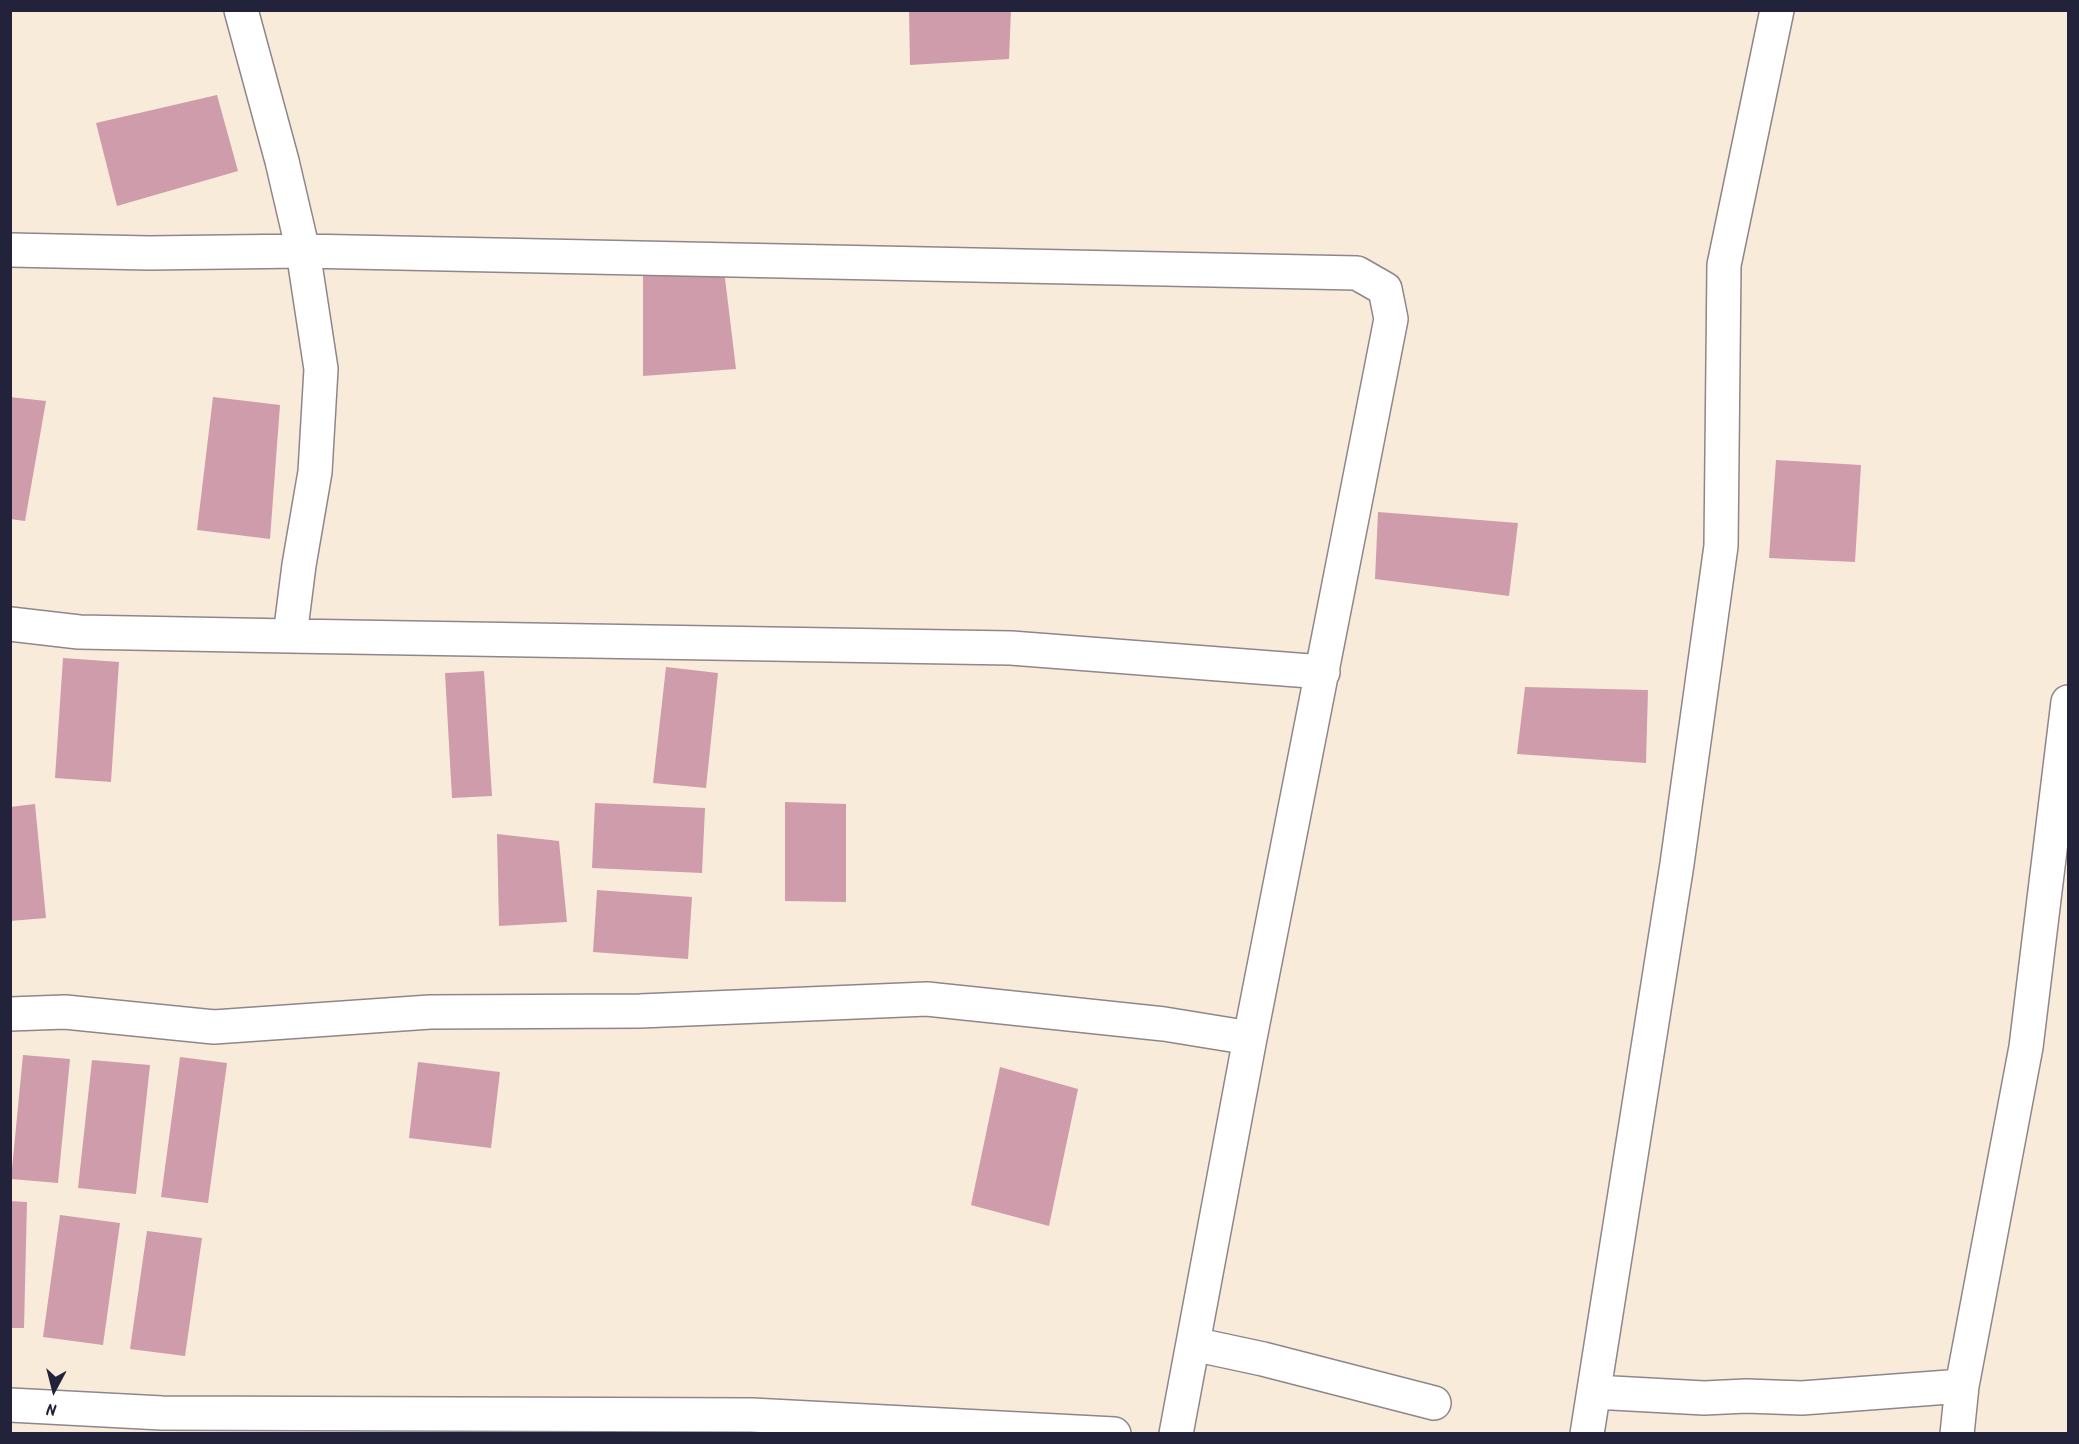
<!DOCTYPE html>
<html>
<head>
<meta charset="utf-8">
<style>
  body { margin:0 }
  #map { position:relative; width:2079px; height:1444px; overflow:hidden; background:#f9ebd9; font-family:Kalam,sans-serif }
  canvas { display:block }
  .frame { position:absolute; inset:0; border:12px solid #22223b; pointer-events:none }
  .north { position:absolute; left:24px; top:1360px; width:60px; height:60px; -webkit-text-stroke:4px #fdfcf7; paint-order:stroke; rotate:187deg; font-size:16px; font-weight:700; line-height:24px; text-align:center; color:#22223b }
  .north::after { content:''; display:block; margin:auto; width:21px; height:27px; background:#22223b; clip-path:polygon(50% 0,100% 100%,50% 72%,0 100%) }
</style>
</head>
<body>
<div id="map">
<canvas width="2079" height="1444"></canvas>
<div class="frame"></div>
<div class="north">N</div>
</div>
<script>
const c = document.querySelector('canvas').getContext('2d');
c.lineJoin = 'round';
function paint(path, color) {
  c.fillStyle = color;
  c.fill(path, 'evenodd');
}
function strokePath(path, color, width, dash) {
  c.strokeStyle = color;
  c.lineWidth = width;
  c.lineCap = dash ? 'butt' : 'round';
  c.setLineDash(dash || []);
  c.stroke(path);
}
paint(new Path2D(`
  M909 10H1011L1009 59 910 65Z
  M217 95 238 171 117 206 96 123Z
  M724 270 736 369 643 376V272Z
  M10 397 46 401 25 521 10 519Z
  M213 397 280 405 270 539 197 530Z
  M1776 460 1861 465 1855 562 1769 558Z
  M1378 512 1518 523 1509 596 1375 579Z
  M63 658 119 662 111 782 55 778Z
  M666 667 718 673 706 788 653 783Z
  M484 671 492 796 452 798 445 673Z
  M1525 687 1648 690 1646 763 1517 754Z
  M785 802 846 804V902L785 901Z
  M595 803 705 808 702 873 592 868Z
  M35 804 46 918 10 921V807Z
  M497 834 559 841 567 922 499 926Z
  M597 890 692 897 688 959 593 952Z
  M23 1055 70 1059 58 1183 11 1179Z
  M180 1057 227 1063 208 1203 161 1197Z
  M92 1060 150 1065 136 1194 78 1188Z
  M418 1062 500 1072 491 1148 409 1138Z
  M1000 1067 1078 1089 1049 1226 971 1205Z
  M10 1201 27 1202 24 1328H10Z
  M60 1215 120 1223 103 1345 43 1337Z
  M147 1231 202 1238 185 1356 130 1349Z`), '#cf9cac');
const minor = new Path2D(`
  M10 250 149 253 303 251 1357 273 1385 289 1391 319 1250 1038 1176 1434
  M10 624 79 632 290 636 299 565 315 472 321 369 303 251 282 161 241 10
  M290 636 1011 648 1323 672
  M10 1014 65 1012 214 1027 430 1012 640 1011 927 999 1164 1024 1250 1038
  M1193 1344 1263 1359 1434 1403
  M1594 1392 1704 1398 1746 1396 1802 1398 1962 1386
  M10 1405 162 1413 752 1415 1114 1434
  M1587 1434 1677 864 1721 546 1724 265 1777 10
  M1957 1434 1962 1386 2026 1047 2068 702`);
strokePath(minor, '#8e868a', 36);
strokePath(minor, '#fff', 33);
</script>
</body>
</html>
